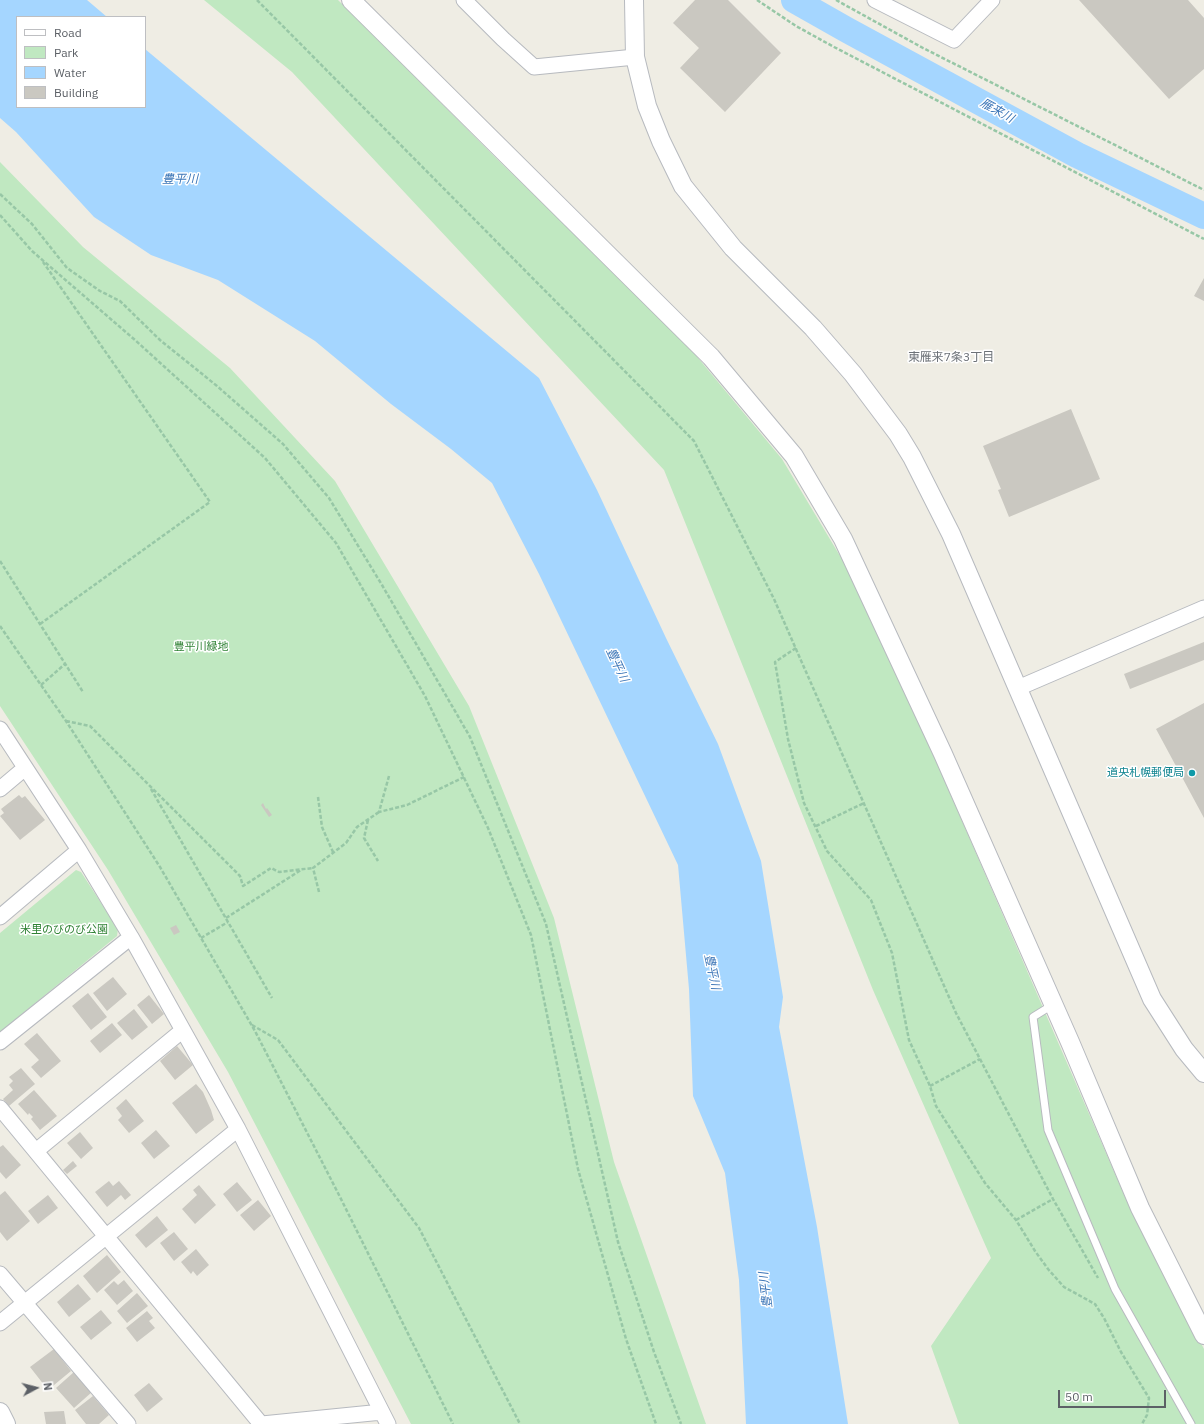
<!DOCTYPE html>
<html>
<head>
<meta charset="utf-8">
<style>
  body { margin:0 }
  #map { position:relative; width:1204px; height:1424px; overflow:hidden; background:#efede4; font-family:"IBM Plex Sans",sans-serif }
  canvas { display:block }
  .legend { position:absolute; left:16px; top:16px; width:130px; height:92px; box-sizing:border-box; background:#fff; border:1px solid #bebfc2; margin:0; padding:5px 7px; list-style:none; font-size:12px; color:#5c6066 }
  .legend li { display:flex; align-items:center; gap:8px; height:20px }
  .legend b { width:20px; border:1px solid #bebfc2 }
  .north { position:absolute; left:16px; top:1368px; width:40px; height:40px; -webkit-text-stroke:3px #fff; paint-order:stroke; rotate:83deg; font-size:11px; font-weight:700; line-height:16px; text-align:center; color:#5c6066 }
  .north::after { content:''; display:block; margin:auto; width:14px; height:18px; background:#5c6066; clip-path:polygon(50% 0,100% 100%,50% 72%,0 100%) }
  .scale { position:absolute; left:1058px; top:1390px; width:108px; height:18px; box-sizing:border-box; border:2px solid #5c6066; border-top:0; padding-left:5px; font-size:12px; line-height:14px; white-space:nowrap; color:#5c6066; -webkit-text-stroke:3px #fff; paint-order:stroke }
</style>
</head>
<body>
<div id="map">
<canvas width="1204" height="1424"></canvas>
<ul class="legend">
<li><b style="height:5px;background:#fff"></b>Road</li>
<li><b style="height:11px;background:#c0e8c1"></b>Park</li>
<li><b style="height:11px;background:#a5d6ff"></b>Water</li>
<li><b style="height:11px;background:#cac8c1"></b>Building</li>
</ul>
<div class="north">N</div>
<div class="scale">50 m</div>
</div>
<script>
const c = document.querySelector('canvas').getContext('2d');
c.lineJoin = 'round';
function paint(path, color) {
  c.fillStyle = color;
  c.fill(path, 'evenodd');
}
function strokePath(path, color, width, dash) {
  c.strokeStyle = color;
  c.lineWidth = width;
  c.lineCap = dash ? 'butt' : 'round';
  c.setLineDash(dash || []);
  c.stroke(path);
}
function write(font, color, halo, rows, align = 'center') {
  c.font = font + ' "IBM Plex Sans","Noto Sans JP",sans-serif';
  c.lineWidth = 3;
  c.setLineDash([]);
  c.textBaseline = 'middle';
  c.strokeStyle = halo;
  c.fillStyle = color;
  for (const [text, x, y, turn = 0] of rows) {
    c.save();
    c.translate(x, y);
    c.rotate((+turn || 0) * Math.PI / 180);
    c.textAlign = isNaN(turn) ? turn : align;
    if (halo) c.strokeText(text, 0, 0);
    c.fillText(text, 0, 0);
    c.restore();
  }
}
paint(new Path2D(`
  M204 0H338L497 159 684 341 782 459 858 586 930 747 1129 1206 1204 1349V1424H959L931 1346 991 1258 873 990 664 470 292 72Z
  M0 162 83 247 230 368 335 481 469 706 554 918 614 1162 706 1424H411L228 1072 108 870 0 706Z
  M76 870 81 872 118 929 117 936 0 1032V933Z`), '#c0e8c1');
paint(new Path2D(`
  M0 0H87L107 17H17V107H145V49L539 378 597 490 666 638 718 744 761 861 783 997 779 1027 817 1227 848 1424H746L739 1280 725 1173 693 1096 689 989 678 865 539 574 492 483 451 449 391 404 315 341 218 280 151 255 94 217 16 132 0 118Z`), '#a5d6ff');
strokePath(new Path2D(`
  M794 0 847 30 1077 155 1204 216`), '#a5d6ff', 26);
paint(new Path2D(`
  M695 0H728L781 53 725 112 680 68 699 48 673 23Z
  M1079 0H1188L1204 18V69L1169 99Z
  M1204 278V301L1194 296Z
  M1071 409 1100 479 1009 517 998 490 1001 489 983 446Z
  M1204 642V660L1130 689 1124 674Z
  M1204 703V818L1156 729Z
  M19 795 22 798 25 796 45 820 20 840 0 816 4 813 1 809Z
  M263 803 266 809 267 808 272 815 269 817 261 805Z
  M176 925 180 932 174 935 170 928Z
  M113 977 127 994 107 1011 93 993Z
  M88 993 107 1017 91 1030 72 1006Z
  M149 995 164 1014 152 1024 137 1005Z
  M134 1009 148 1027 132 1040 117 1023Z
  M112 1023 122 1035 100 1053 90 1041Z
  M37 1033 61 1061 41 1078 31 1067 39 1060 24 1044Z
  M177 1046 193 1065 175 1080 160 1061Z
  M21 1068 35 1084 9 1106 3 1099 13 1090 9 1085 13 1081 9 1077Z
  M196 1084 203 1092 211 1110 214 1120 196 1134 172 1103Z
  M34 1090 57 1116 40 1130 31 1119 33 1117 29 1113 28 1115 18 1104Z
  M126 1099 144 1121 129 1133 118 1120 122 1116 116 1108Z
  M156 1130 170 1146 154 1159 141 1143Z
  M80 1132 93 1148 81 1159 67 1143Z
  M3 1145 21 1165 6 1179 0 1172V1147Z
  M73 1161 77 1166 67 1174 63 1170Z
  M109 1181 113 1186 119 1181 131 1195 125 1200 121 1195 107 1207 95 1192Z
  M237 1182 252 1200 237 1212 223 1194Z
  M199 1185 216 1205 195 1224 182 1209 197 1195 193 1190Z
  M5 1191 30 1221 7 1241 0 1232V1195Z
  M48 1195 58 1208 38 1224 28 1211Z
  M258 1200 271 1216 254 1231 240 1215Z
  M157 1216 168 1230 146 1248 135 1235Z
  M174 1232 188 1249 174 1261 160 1243Z
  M196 1249 209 1265 197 1276 193 1271 191 1274 181 1262Z
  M107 1255 121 1272 97 1293 83 1276Z
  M124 1280 133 1291 117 1305 104 1290 114 1281 118 1285Z
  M78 1284 91 1299 69 1317 57 1302Z
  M137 1293 148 1306 127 1323 117 1311Z
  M101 1310 112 1323 91 1340 80 1327Z
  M147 1311 153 1318 149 1321 155 1328 137 1342 126 1328Z
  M54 1349 71 1371 48 1390 30 1367Z
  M74 1372 92 1392 74 1408 56 1388Z
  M149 1383 163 1399 147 1412 134 1395Z
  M93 1396 109 1415 99 1424H86L75 1410Z
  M64 1411 66 1424H46L44 1412Z`), '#cac8c1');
const service = new Path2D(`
  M1054 1004 1033 1017 1048 1130 1115 1289 1191 1424`);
const minor = new Path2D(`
  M464 0 503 39 534 67 635 57
  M875 0 954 40 992 0
  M1018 688 1204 608
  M0 729 79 850 131 937 238 1129 388 1424
  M0 789 25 768
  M0 917 79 850
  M0 1042 131 937
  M0 1108 261 1424
  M36 1151 183 1030
  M0 1274 128 1424
  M0 1323 238 1129
  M262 1424 382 1412`);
const tertiary = new Path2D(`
  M351 0 711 357 794 456 843 539 943 754 1070 1042 1140 1208 1204 1335
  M634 0 635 57 647 106 661 141 683 186 733 248 813 328 853 374 898 434 912 457 951 534 1152 999 1184 1049 1204 1073
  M0 1412 6 1424`);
strokePath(service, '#b7babf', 9);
strokePath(minor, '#b7babf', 17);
strokePath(tertiary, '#b7babf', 20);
strokePath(new Path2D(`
  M257 0 694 441 774 599 956 1013 1053 1199 1098 1278
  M757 0 796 26 834 47 1204 239
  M836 0 923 48 1204 190
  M0 194 32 224 67 268 100 291 120 301 160 340 217 386 283 444 329 498 382 585 470 737 546 924 618 1242 654 1352 681 1424
  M0 215 32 251 135 340 265 458 336 543 425 696 488 828 531 935 578 1169 626 1339 656 1424
  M0 561 83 692
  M40 624 210 502 43 262
  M0 626 66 721 160 867 255 1031 339 1195 453 1424
  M796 648 775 662 788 739 804 803 827 851 871 900 892 953 909 1040 930 1086 936 1106 985 1183 1016 1220 1035 1251 1048 1269 1064 1287 1095 1304 1104 1318 1121 1352 1149 1398 1147 1415 1142 1424
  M41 685 65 664
  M66 721 90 726 240 876 243 886 271 868 279 872 313 868
  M389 776 379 812 407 805 464 777
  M151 789 272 998
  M318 797 322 827 333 852
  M368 820 364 838 378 861
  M816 826 864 803
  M319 892 313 868 346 843 357 827 379 812
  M226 918 301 870
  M201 938 228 922
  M252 1025 278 1040 419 1228 520 1424
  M930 1086 980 1059
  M1016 1220 1053 1199`), '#97c7a6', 2.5, [4, 2]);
strokePath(service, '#fff', 7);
strokePath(minor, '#fff', 15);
strokePath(tertiary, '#fff', 18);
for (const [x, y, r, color] of [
  [1192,773,4,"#0f9aa8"]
]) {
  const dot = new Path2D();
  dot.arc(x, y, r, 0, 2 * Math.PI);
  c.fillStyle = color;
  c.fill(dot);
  strokePath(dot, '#fff', 1.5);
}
write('11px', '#308235', '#fff', [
  ["豊平川緑地",201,647],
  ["米里のびのび公園",64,930]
]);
write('11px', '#0d838f', '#fff', [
  ["道央札幌郵便局",1184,773]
], 'right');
write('italic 12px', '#3b75b7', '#fff', [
  ["雁来川",997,111,29],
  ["豊平川",180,180],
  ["豊平川",617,665,65],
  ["豊平川",712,972,78],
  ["豊平川",766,1290,-97]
]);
write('12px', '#6d7278', '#fff', [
  ["東雁来7条3丁目",951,358]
]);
</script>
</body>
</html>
